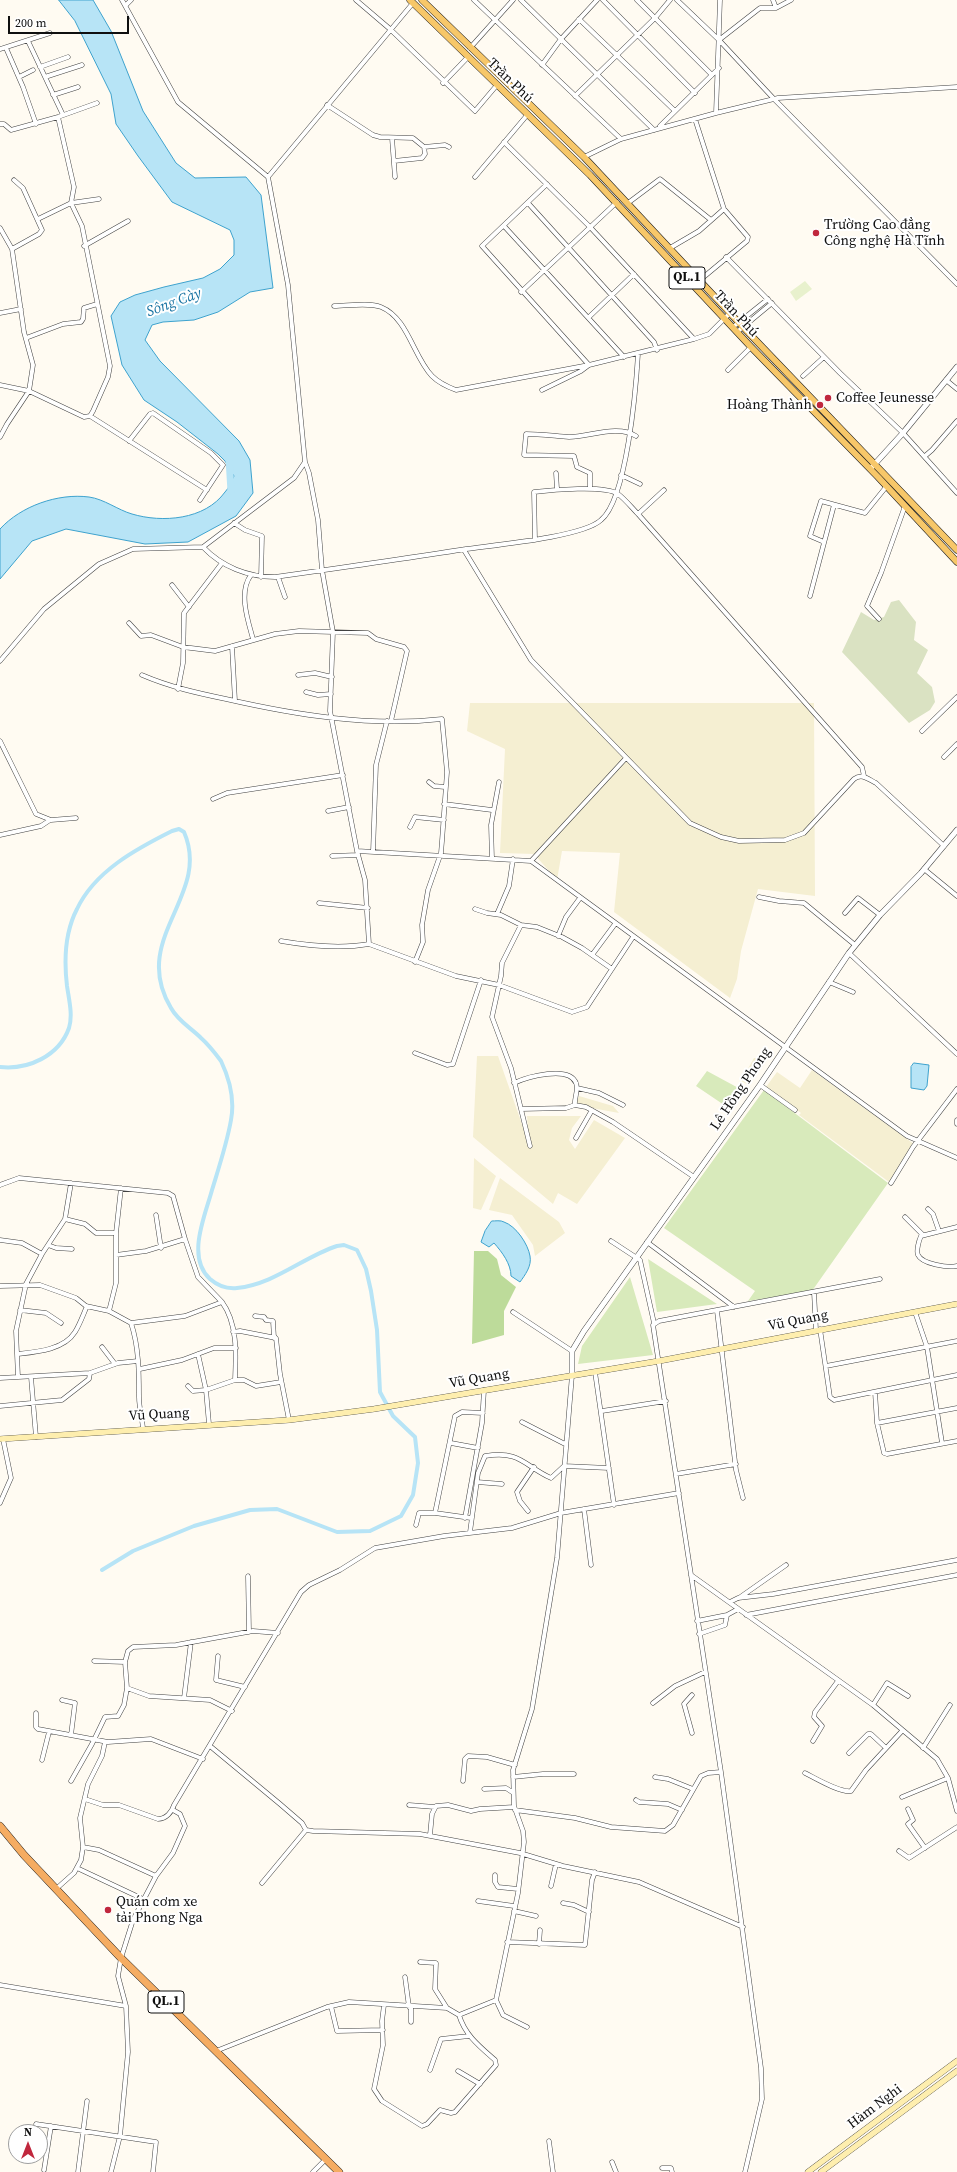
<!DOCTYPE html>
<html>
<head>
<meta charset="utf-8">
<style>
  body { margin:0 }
  #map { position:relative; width:957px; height:2172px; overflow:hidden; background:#fffbf2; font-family:"Source Serif 4",serif }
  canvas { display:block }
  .north { position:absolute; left:8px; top:2124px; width:40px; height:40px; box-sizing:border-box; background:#fff; border:1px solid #9f9f9f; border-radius:50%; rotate:0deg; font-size:11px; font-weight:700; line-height:16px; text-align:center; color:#0f0f0f }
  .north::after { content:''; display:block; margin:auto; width:14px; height:18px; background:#c0273d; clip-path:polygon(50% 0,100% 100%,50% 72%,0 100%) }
  .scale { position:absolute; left:8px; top:16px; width:121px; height:18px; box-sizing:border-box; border:2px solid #0f0f0f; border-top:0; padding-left:5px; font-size:12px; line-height:14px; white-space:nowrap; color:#0f0f0f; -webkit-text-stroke:3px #fff; paint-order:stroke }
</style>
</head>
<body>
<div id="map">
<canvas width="957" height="2172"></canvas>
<div class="north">N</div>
<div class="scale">200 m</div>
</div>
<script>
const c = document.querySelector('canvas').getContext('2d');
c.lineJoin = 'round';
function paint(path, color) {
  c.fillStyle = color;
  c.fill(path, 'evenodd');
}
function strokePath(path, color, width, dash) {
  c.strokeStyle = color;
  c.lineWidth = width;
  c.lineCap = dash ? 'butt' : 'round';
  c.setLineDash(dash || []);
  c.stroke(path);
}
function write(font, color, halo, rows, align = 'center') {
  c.font = font + ' "Source Serif 4",serif';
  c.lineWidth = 4;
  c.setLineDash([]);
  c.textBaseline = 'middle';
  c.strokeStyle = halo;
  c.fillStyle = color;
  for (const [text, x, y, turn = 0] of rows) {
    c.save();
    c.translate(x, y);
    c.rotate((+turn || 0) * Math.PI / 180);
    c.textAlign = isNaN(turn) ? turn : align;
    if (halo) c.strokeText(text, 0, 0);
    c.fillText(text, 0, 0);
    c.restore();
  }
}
paint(new Path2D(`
  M470 703H814L815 896 758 889 741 951 737 979 730 998 614 912 620 853 562 851 557 880 534 854 500 853 505 749 467 731Z
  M477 1056H498L529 1144 527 1116H581L572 1128 569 1140 575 1149 594 1120 625 1138 577 1204 558 1193 553 1204 473 1137Z
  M754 1058H769L749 1085 741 1081Z
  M812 1070 914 1144 889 1182 799 1115 801 1113 766 1087 777 1072 800 1088Z
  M579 1096 613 1106 619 1113 575 1105Z
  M474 1158 496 1176 481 1210 473 1208Z
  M500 1178 559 1222 565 1233 535 1256 533 1245 512 1215 489 1210Z`), '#f5efd2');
paint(new Path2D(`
  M707 1071 744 1091 730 1109 696 1086Z
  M764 1090 888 1183 812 1291 748 1301 755 1291 664 1228Z
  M648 1259 717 1304 657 1312Z
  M630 1277 653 1355 578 1364 582 1346Z`), '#d8eabb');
paint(new Path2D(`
  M474 1251H488L497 1259 501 1275 516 1287 504 1311V1335L472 1344Z`), '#bddb9a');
paint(new Path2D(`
  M899 600 916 622 914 640 928 650 917 673 932 687 935 702 930 710 909 723 842 652 861 612 874 620 884 617 891 602Z`), '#dae2c2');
paint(new Path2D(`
  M805 281 812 289 796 301 790 292Z`), '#e8f1cd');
const water = new Path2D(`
  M59 0H93L111 31 143 111 176 163 195 178 246 177 261 195 273 288 250 292 218 312 194 320 163 322 152 325 145 340 160 361 239 441 250 460 253 493 236 516 188 542 145 544 66 529 32 541 0 579V529C21 506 58 493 89 497 104 499 118 510 132 514 162 523 205 520 225 492 229 488 231 482 234 476L225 461 218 454 177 422 144 400 122 365 111 316 120 302 135 295 164 287 203 278 220 269 234 255V240L230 230 172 202 138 156 116 124 111 94 75 21Z
  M914 1063 929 1065 927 1086 924 1090 911 1088V1067Z
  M492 1221C495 1221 501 1220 504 1222 516 1226 528 1244 530 1256 532 1266 525 1275 520 1282L511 1276C511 1264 502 1252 494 1243L489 1247 481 1242 485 1231Z`);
paint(water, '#b7e4f6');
strokePath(water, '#3ea2cd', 1);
strokePath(new Path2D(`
  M0 1067C28 1070 59 1056 69 1028 73 1015 69 1000 67 986 64 961 65 932 77 909 95 871 136 849 172 831L179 829 184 832C212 896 129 938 171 1008 178 1021 191 1028 201 1038 209 1045 215 1053 221 1061 230 1080 235 1099 231 1120 227 1143 219 1167 212 1190 205 1216 186 1257 210 1279 218 1286 227 1289 237 1288 275 1284 303 1257 337 1246L344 1245 357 1250 366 1269 371 1291 377 1330 380 1392 393 1416 415 1437 418 1463 413 1495 401 1516 370 1531 337 1532 277 1509 250 1510 194 1526 133 1551 102 1570`), '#b7e4f6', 4);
strokePath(new Path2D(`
  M229 459 231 491`), '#b7e4f6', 7);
const minor = new Path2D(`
  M356 0 390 29 475 111 497 85
  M474 0 621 139
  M521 0 654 130
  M603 0 695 93
  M637 0 712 75
  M677 0 719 40 774 99 957 284
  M773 0 776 8
  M126 5 131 0
  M579 19 675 111
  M719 40 760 8H776L791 0
  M28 41 63 115
  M6 48 23 87 36 124
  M470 48 513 0
  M0 49 50 33
  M542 65 561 39 597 0
  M40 67 68 57
  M19 77 33 70
  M45 77 82 65
  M443 83 468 57
  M53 95 78 87
  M575 96 655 18 670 0
  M327 105 373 135 380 137 413 138 424 147 425 154 422 158 394 161
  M716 113 778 98 957 87
  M695 119 724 209 748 237 747 241 700 280
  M0 124H4L11 130 58 117 97 103
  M660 126 719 68
  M392 138 395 177
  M504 142 590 227 694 339
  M424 147 445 145 449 147
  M584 157 621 139 716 113 720 0
  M268 177 413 3
  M475 177 528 114
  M528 203 654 342 657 350
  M628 203 660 179 711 220
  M38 219 71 203 99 199
  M504 226 624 357
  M0 228 12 249 24 332 33 365 29 391 7 424 0 437
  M84 246 128 221
  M670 248 699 231 724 209
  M12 249 39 234 42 230 23 188 14 180
  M726 257 840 373 903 433 957 493
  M521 292 617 202
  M334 306C348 306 368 302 381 307 408 318 413 356 432 376 438 382 448 387 456 390L589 365 694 339 709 334 730 313
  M0 313 21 309
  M589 317 634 274
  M733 327 768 299
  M737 332 772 303
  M26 338 63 324 81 322 83 319 84 308 97 304
  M728 370 751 347
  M803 376 824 357
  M946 380 957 389
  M0 385 29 391 84 417 90 416 93 411 108 377 110 366 82 226 71 203 74 187 58 117
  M542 390 581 371 589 365 482 246 547 184
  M90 416 207 490
  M129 441 150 414 153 413 211 453 223 465 200 500
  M925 456 932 450 957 421
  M305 462 309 473 318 520 322 570 333 632 330 711 357 851 365 880 369 944
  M556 473 557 489
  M621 475 640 484
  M590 489V473L577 467 574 456 524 455 526 434C540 434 555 436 569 437 590 437 617 424 636 436
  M638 514 862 767 864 776
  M234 523 245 530 262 536 261 577
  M535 540 534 492C551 490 605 485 618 494 625 499 632 508 638 514L664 490
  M824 542 810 536 821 501 865 513 886 487
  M203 547C222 567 248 577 275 577 339 568 403 559 466 549 494 545 583 537 601 520 627 499 636 388 638 354
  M464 550 531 660 690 823 721 837 739 841 785 840 804 833 854 779C862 773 868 779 876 783L944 846
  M251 575C238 592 248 621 253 639
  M278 577 285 597
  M172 585 189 607
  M810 596 834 505
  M879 619 867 606 881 573 905 506
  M129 623 141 636 151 635 183 647 215 651 275 634 299 631 368 633 376 639 404 647 407 651 391 721
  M232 646 235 701
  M0 661 44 609 99 564 133 549 203 547 294 478 305 462 288 285 268 177 178 102 122 0
  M142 675C170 687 197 693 226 699 296 715 370 727 442 719L447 772 442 841 441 853 428 890 422 925 423 942 415 962
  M298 675 315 673 332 677
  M178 689 183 663 184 613 222 563
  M306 692 318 695 331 694
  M922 731 957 697
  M0 741 36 814 51 820 76 818
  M944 757 957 744
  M429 782 434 786 445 787
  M213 799 227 793 343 775
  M444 804 492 810
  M328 811 349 807
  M410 827 415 817 444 820
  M0 835 41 826 50 820
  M357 851 531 861 907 1136 957 1158
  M373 852 376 765 387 721
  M332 856 358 855
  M492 859 491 825 499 782
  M531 861 626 758
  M924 869 957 896
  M759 897 779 901 804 903 855 945
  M319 903 368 908
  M475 909 487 913 501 915 521 925 537 927 562 937 582 948 612 969
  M845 913 858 898 880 915
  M497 914 509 886 513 859
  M521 925 502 963 501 976 492 1017 511 1068 530 1146
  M558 936 566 917 580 898
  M281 941C310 946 341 949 369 944L456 976 499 985 572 1012 587 1007 633 937
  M849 953 957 1054
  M592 955 615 924
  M829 982 853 992
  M415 1053 447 1065 453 1064 481 980
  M514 1083C527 1077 569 1065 576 1083 579 1089 574 1098 575 1105
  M760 1085 795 1110
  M577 1088 599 1093 623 1105
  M521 1109 566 1108 575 1105 586 1107 613 1122 694 1177
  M957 1120V1124
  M576 1138 592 1110
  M891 1183 913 1147 957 1089
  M0 1185 19 1178 168 1193 173 1196 185 1239 146 1251 116 1255
  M928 1209 933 1214 939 1231
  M156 1215 161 1248
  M905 1217 923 1235
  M65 1219 85 1224 96 1233H116
  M957 1227 921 1236C919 1240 916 1251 918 1255 922 1264 948 1268 957 1266
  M185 1239 198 1277 222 1302
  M0 1240 22 1243 42 1254
  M611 1241 640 1260 654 1323H655
  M647 1242 734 1307
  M48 1245 56 1248 72 1249
  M0 1286 40 1285 76 1298 86 1306 109 1311 131 1323 185 1316 222 1302C238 1324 236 1355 235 1380L206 1390 209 1424
  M814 1292 816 1330
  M20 1310 46 1313 61 1323
  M109 1311 116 1283V1233L121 1188
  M717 1311 736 1470 743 1498
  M513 1312 572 1351
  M915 1312 927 1347 942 1443
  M255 1316 264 1317 266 1320 273 1321 274 1338
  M131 1323C139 1347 139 1373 139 1397 139 1407 142 1418 143 1428
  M820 1329 830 1397 834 1400 957 1375
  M233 1332 240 1331 276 1338 280 1374 289 1420
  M102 1347 115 1364
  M17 1354C36 1352 64 1350 75 1332 80 1324 83 1315 87 1306
  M826 1366 957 1341
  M140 1369 182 1360 214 1348H236
  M595 1372 614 1505
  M90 1373 118 1363 138 1361
  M18 1377 16 1331 26 1284 42 1254 65 1219 71 1183
  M31 1377 36 1437
  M0 1378 90 1373 89 1379 62 1400 0 1406
  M235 1380H244L256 1386 281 1382
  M188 1386 193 1391 206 1390 198 1354
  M875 1392 877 1423 884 1453 887 1454 957 1441
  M602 1411 666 1401
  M522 1422 565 1444
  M877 1423 957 1408
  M451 1443 478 1448
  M676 1474 736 1464
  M477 1482 502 1484
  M0 1503 11 1478 3 1439
  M584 1509 591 1565
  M528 1511 520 1501 517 1492 534 1467
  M465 1518 482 1423 484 1390
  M471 1518 435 1513 455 1416 462 1412 483 1413
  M416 1525 419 1513H435
  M470 1532 478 1473 485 1456C521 1450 524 1466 551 1478L564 1466 609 1468
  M691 1575 873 1705 937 1759 948 1778 957 1811
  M248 1576 249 1632
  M739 1598 786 1565
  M730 1602 738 1598 773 1594 957 1560
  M746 1615 957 1575
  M697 1621 727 1615 738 1609
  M699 1634 725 1625 727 1615
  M218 1656 216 1680 245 1687
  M94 1661 125 1662 127 1688 149 1696 210 1700 232 1711
  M125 1662 128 1651 133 1647 176 1645 253 1631 278 1633
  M692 1695 684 1704 692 1733
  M184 1698 191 1642
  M62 1700 75 1703 71 1735
  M653 1703 675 1686 705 1672
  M873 1705 887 1683 908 1696
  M36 1713V1727L38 1729 108 1742 151 1739 203 1759
  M813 1741 822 1726 814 1717 815 1712 838 1681
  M210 1746 280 1804 302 1823 306 1830 313 1831 420 1834 520 1853 563 1866 639 1882 743 1927
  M923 1748 950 1705
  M849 1753 868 1734H871L886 1748
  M42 1760 49 1732
  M805 1773C815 1778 840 1793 851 1791L866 1770 902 1731
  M513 1777 543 1774H574
  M655 1777 668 1779 693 1789
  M71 1781 92 1744 105 1717 118 1716 124 1705 127 1688
  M463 1781 465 1759 468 1756 487 1757 515 1765
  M484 1789 506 1788 512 1792
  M902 1797 948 1778
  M85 1799 103 1805H119L158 1819C166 1819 172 1812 174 1805L301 1592 309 1585 340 1570 375 1548 444 1536 512 1528 561 1513 679 1493
  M636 1800 639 1802 668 1804 682 1810
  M409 1805 435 1807
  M908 1809 913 1820 908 1824 925 1848
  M515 1810 575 1818 611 1827 665 1831 673 1825 701 1776 708 1773 721 1772
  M430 1835 432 1814 436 1806 448 1805 471 1811 480 1809 514 1807
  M83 1847 99 1850 156 1876
  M899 1851 909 1858 957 1827
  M77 1868 143 1899
  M495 1875V1882L498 1887 518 1889
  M262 1883 306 1830
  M551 1886 556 1864
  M56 1889 74 1873 81 1860 83 1847 80 1818 88 1784 102 1756 105 1742
  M478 1901 514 1906
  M563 1903 574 1905 589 1912
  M514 1911 536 1916
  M507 1942 585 1945 592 1880 595 1872
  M539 1944 540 1930
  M420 1962 436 1963 435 1989 447 2008
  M405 1977 409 2007
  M0 1985 126 2006
  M496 2000 503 2015 527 2027
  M384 2005 382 2021 383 2045 374 2089 382 2101 422 2126 427 2124 440 2110 451 2113 455 2112 496 2065 495 2060C479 2046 465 2035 459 2015
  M331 2006 337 2031 383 2030
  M411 2022V2007
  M216 2051 327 2007 349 2002 447 2008 459 2015 496 2000 518 1893 524 1842 523 1831 514 1806 513 1770 532 1709 557 1558 572 1375
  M430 2070 441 2039 469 2036
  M458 2071 480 2084
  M36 2124 156 2142 153 2172
  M549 2141 553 2172
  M612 2162 616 2172
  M662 2168H671L672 2172
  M44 2170 51 2126
  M78 2172 87 2101
  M111 2172 120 2136 128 2052 126 2006 118 1976 121 1958 133 1920 156 1876 173 1853 185 1826 180 1814 173 1810
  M313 2172 326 2159
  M745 2172 762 2099 761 2068 721 1772 653 1325 659 1321 880 1279`);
const tertiary = new Path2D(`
  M872 467 903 433 957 367
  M572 1375V1351L584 1331 760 1085 849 953 880 915 921 873 957 830`);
const secondary = new Path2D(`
  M0 1439 289 1420 374 1409 659 1361 957 1304
  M808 2172 957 2061
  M821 2172 957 2071`);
const primary = new Path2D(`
  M410 0 590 175 751 347 878 477 957 562
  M422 0 584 157 743 327 957 550`);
const trunk = new Path2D(`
  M0 1826 24 1855 121 1958 339 2172`);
strokePath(minor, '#424242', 5);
strokePath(tertiary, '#424242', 6);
strokePath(secondary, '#313131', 6);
strokePath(primary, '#202020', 7);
strokePath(trunk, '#202020', 8);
strokePath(minor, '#fff', 4);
strokePath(tertiary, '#fff', 5);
strokePath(secondary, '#feeeae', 5.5);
strokePath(primary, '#f7c769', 6);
strokePath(trunk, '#f5ac62', 7);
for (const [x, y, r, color] of [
  [816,233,4,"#c0273d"],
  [828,398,4,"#c0273d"],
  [820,405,4,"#c0273d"],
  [108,1910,4,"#c0273d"]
]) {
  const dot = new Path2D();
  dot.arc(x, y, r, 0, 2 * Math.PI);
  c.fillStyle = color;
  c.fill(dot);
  strokePath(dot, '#fff', 1.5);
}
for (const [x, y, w] of [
  [687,278,36],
  [166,2002,36]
]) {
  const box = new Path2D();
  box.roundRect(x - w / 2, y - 11, w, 22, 3);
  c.fillStyle = '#fff';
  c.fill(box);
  strokePath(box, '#0f0f0f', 1);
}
write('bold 13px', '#0f0f0f', null, [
  ["QL.1",687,278],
  ["QL.1",166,2002]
]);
write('14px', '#0f0f0f', '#fff', [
  ["Trần Phú",510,81,44],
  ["Trần Phú",736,314,47],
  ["Lê Hồng Phong",741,1089,-56],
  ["Vũ Quang",798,1321,-11],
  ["Vũ Quang",479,1379,-10],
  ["Vũ Quang",159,1415,-3],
  ["Hàm Nghi",875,2107,-37]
]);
write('14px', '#0f0f0f', '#fff', [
  ["Trường Cao đẳng",824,225],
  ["Công nghệ Hà Tĩnh",824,241],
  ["Coffee Jeunesse",836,398],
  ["Hoàng Thành",812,405,"right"],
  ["Quán cơm xe",116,1902],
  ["tải Phong Nga",116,1918]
], 'left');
write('italic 15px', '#1873a2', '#fff', [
  ["Sông Cày",174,303,-20]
]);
</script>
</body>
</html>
